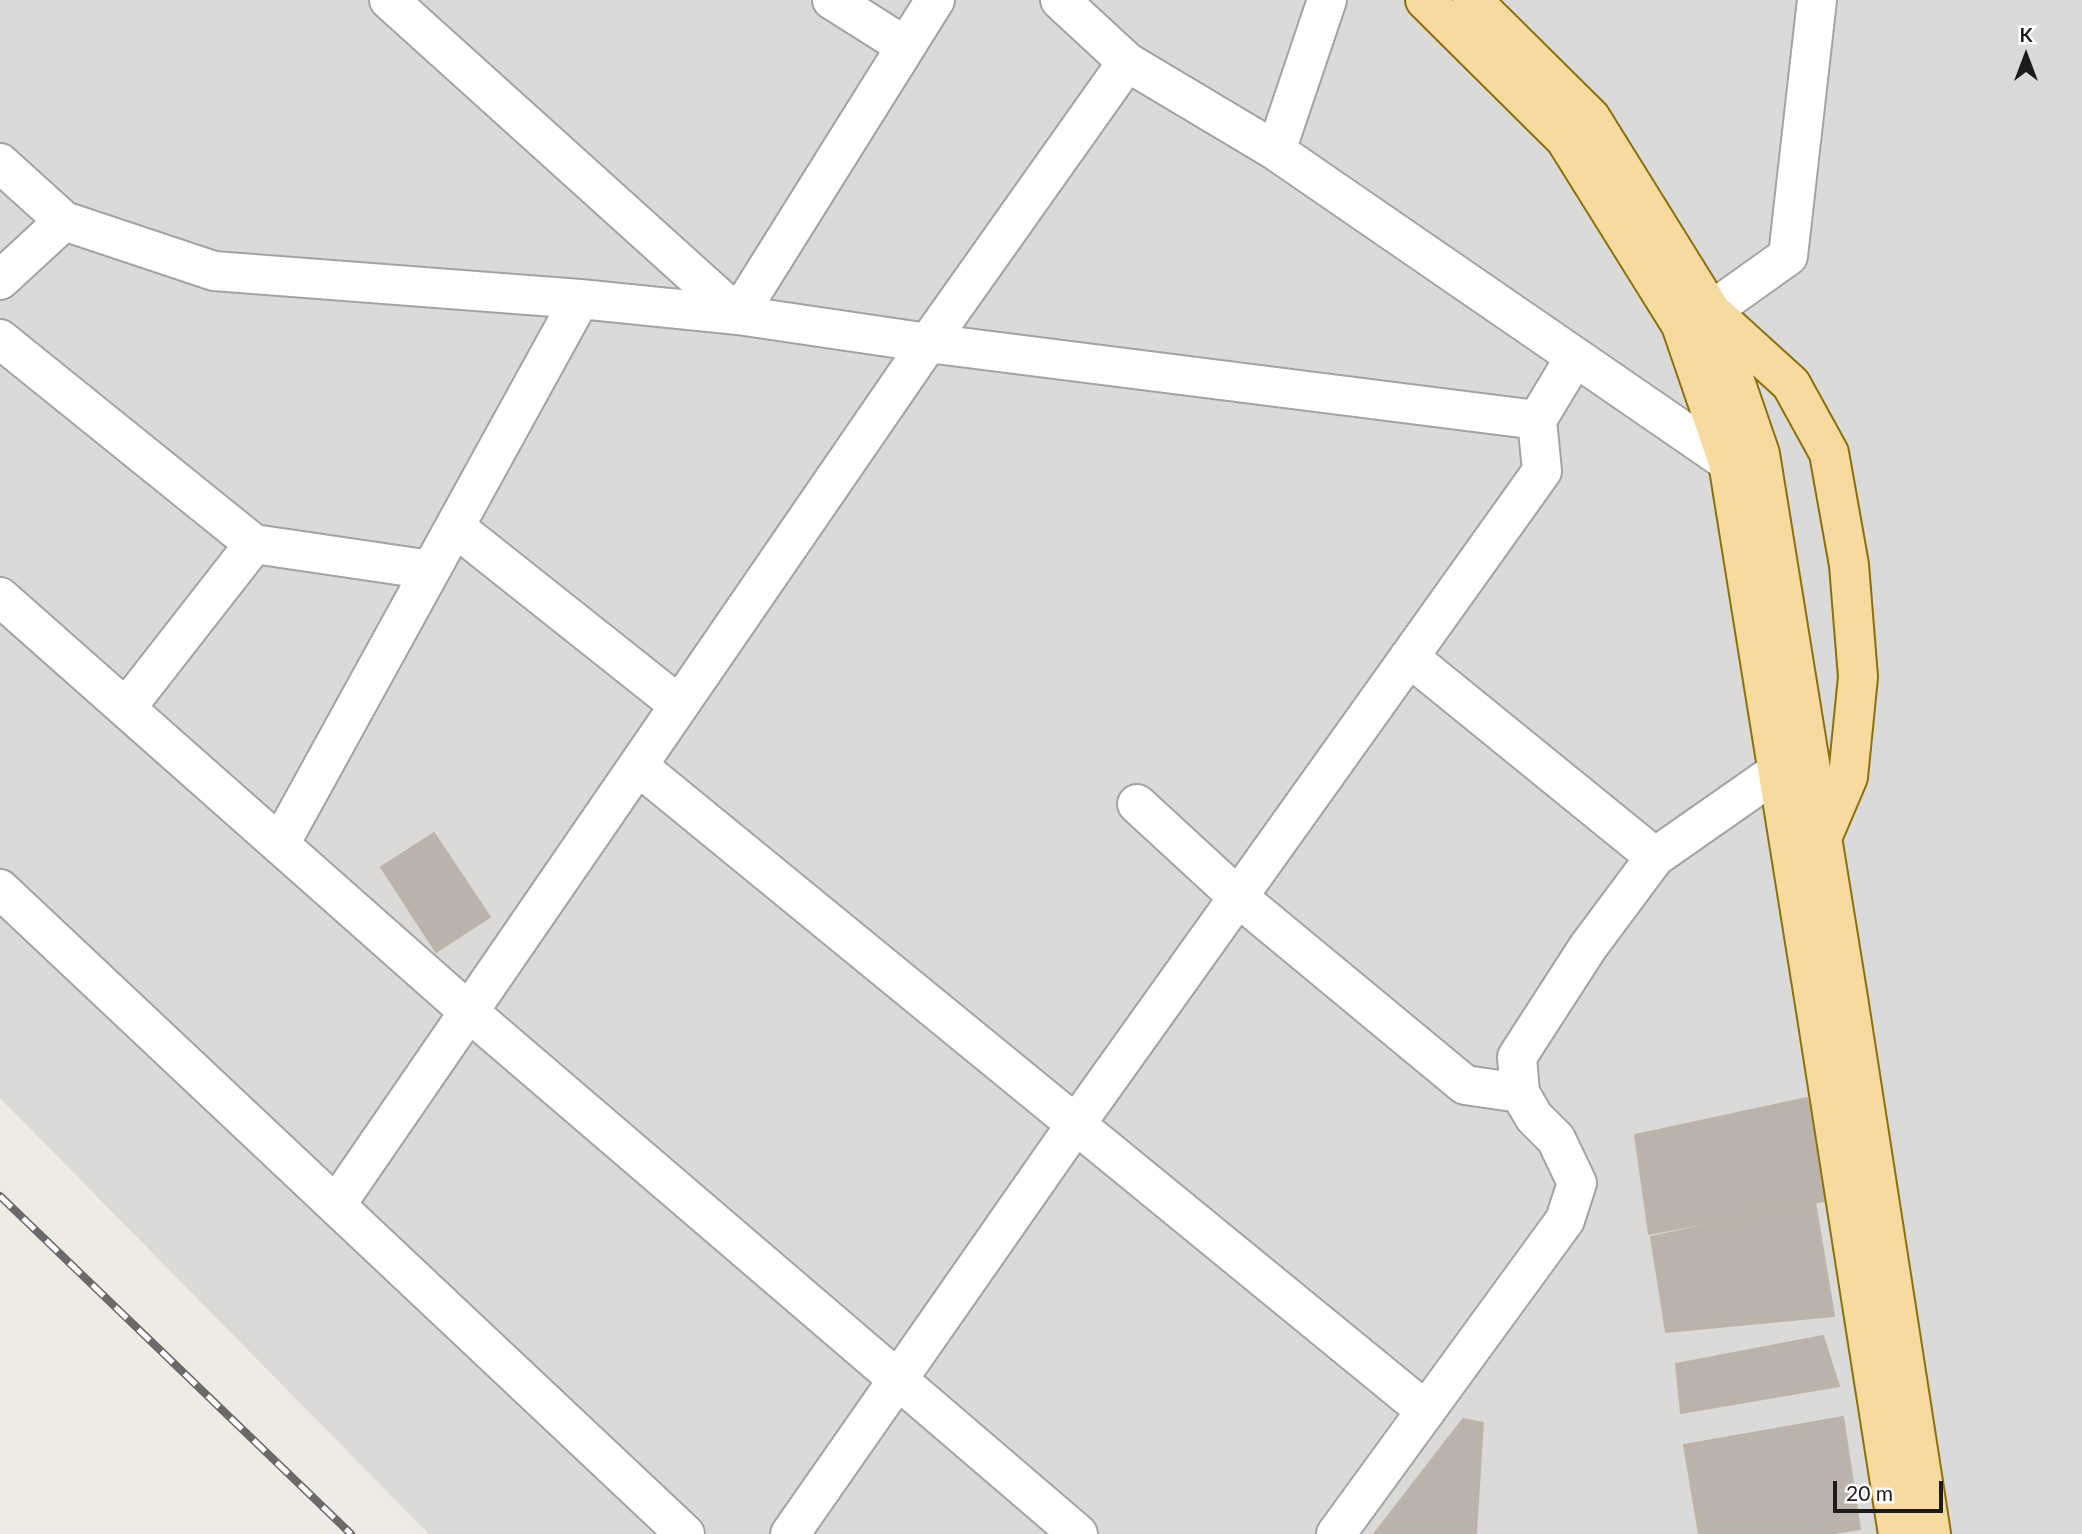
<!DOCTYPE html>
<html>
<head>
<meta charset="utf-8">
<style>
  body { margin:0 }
  #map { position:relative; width:2082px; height:1534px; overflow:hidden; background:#edebe3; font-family:Lato,sans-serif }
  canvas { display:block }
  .north { position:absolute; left:1991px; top:21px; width:70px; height:70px; -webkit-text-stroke:5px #fff; paint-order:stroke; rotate:0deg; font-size:19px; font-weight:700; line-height:28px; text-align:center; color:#1c1c1c }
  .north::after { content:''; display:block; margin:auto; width:24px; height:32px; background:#1c1c1c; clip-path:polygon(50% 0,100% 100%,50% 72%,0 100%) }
  .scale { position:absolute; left:1833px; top:1481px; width:110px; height:32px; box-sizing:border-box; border:4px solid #1c1c1c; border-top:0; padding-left:9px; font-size:21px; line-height:24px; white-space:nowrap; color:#1c1c1c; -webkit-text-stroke:5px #fff; paint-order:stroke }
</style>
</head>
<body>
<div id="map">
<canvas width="2082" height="1534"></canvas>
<div class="north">K</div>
<div class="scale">20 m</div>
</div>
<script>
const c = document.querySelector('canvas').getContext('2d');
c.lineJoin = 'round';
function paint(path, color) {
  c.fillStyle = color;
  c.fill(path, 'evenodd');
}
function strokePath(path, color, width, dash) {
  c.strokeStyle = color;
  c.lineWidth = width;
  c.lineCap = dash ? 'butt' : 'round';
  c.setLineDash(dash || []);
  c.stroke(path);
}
paint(new Path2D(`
  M0 0H2082V1534H429L0 1098Z`), '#dadad9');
const building = new Path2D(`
  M434 833 490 917 436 952 381 867Z
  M1807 1098 1829 1200 1649 1234 1635 1135Z
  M1815 1202 1834 1316 1666 1332 1651 1237Z
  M1823 1336 1839 1386 1681 1413 1676 1364Z
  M1843 1417 1860 1529 1828 1534H1699L1684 1445Z
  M1463 1419 1483 1423 1476 1534H1374Z`);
paint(building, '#b9b3ac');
strokePath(building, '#beb3a6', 2);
const minor = new Path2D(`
  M389 0 738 315 935 0
  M832 0 905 46
  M1060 0 1127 62 1276 151 1728 462 1748 457
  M1276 151 1327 0
  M0 163 64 221 214 271 580 299 738 315 928 343 1537 420 1575 357
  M0 280 64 221
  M1711 311 1788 256 1817 0
  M0 339 254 544 431 570
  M455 527 679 705
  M0 597 469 1012 1078 1534
  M1409 657 1655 857
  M126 708 254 544
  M638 766 1426 1411
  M1137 804 1238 897 1465 1085 1520 1093
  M280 844 580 299
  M0 889 685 1534
  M336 1205 928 343 1127 62
  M790 1534 1076 1124 1542 471 1537 420
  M1336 1534 1565 1220 1577 1183 1556 1139 1534 1117 1520 1093 1517 1057 1588 947 1655 857 1778 771 1802 751`);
const major = new Path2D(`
  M1425 0 1565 139 1681 325 1728 462 1815 1004 1898 1534
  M1472 0 1591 118 1711 311 1760 454 1848 998 1931 1534
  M1714 314 1791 384 1829 453 1849 565 1858 677 1848 777 1822 838`);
strokePath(minor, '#a3a3a3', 42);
strokePath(major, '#8d7008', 42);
strokePath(minor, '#fff', 38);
strokePath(major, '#f6da9f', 38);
const rail = new Path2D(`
  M0 1196 351 1534`);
strokePath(rail, '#6a6a6a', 8);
strokePath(rail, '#fff', 5, [16]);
</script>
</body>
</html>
